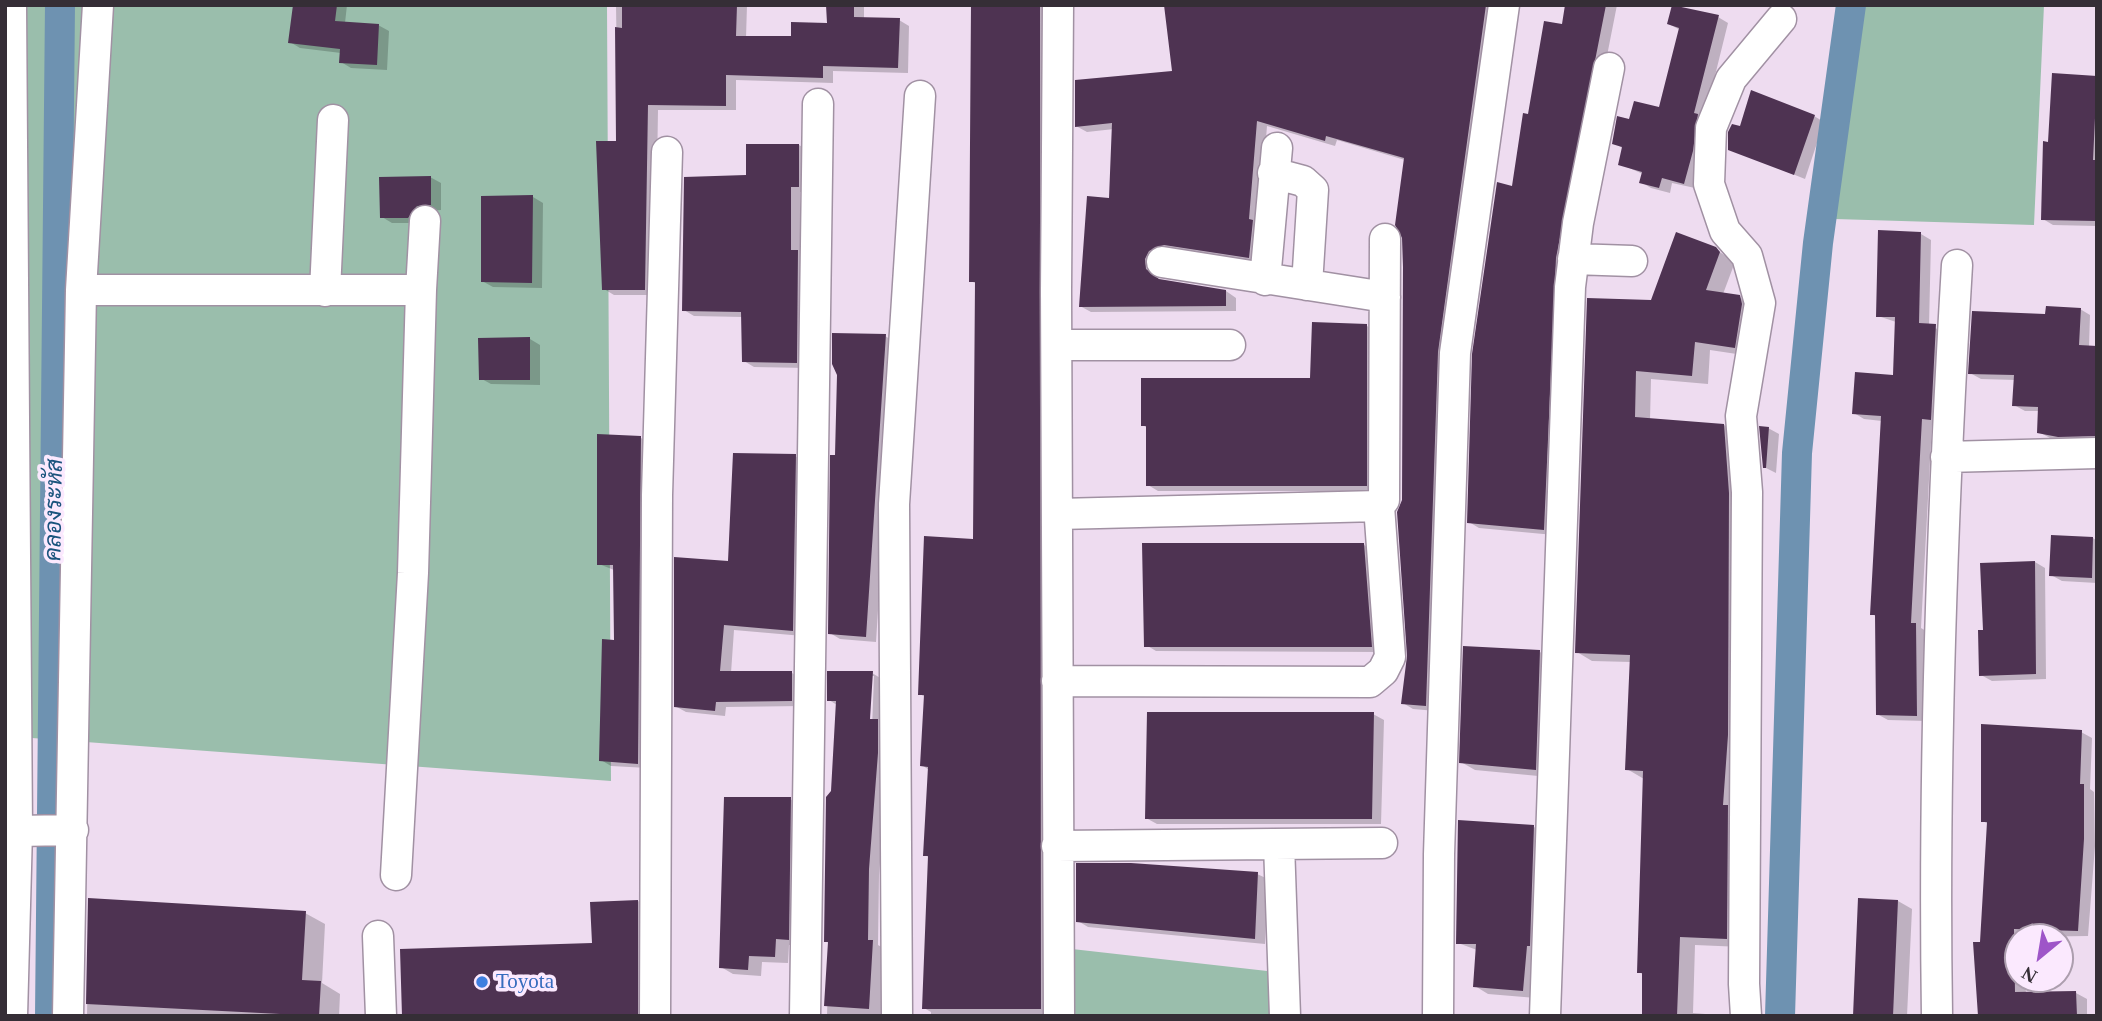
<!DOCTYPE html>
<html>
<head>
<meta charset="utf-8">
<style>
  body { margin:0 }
  #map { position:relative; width:2102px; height:1021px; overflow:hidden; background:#eedcf0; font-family:"Times New Roman",serif }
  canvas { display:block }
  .frame { position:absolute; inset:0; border:7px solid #352e36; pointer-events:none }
  .north { position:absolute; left:2004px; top:923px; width:70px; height:70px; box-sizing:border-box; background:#fbe9fe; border:2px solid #ac9eae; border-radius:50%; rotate:210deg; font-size:19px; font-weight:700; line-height:28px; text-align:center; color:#352e36 }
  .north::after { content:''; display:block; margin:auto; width:24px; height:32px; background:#9e55c8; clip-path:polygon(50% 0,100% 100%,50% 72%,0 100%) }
</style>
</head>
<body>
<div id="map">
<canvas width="2102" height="1021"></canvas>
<div class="frame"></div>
<div class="north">N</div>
</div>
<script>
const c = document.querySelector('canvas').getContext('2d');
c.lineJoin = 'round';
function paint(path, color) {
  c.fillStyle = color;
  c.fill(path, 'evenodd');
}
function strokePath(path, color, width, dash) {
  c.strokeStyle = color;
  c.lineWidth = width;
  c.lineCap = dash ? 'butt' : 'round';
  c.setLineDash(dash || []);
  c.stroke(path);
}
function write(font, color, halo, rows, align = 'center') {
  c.font = font + ' "Times New Roman",Sarabun,serif';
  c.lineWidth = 7;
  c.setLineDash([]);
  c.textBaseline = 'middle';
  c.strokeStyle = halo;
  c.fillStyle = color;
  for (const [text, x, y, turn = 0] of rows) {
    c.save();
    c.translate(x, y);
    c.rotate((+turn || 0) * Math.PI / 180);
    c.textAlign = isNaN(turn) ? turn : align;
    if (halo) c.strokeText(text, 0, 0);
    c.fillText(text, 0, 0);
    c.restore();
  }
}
paint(new Path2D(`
  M5 5H607L611 781 5 736Z
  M1863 5H2044L2034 225 1835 219Z
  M1072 949 1276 972 1272 1016H1073Z`), '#9abeac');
paint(new Path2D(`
  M295 5H347L345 23 378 25 389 31 387 70 351 68 341 62V53L300 48 290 42Z
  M616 5H747L746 38H793L828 25V5H864V19L899 20 909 26 908 73 833 71V83L736 80V110H658L655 295H614L604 289 618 143Z
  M973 5H1051V1016H931V1012L924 1008 930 858 925 855 929 770 922 765 925 697 920 694 975 541 977 284 971 281Z
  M1259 5H1499L1436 711 1413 709 1403 703 1409 656 1403 500 1405 160 1337 140 1335 146 1267 126 1259 225 1260 263 1155 265 1156 277 1162 282 1226 291 1236 298V311L1091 312 1080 306 1110 200 1114 129 1087 132 1076 126 1174 72Z
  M1566 5H1617L1566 264 1554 535 1479 528 1469 522 1514 188 1530 116 1563 26Z
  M1718 17 1728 23 1704 120 1703 157 1695 188 1672 183 1670 193 1651 188 1641 182 1643 174 1620 164 1624 149 1614 143 1630 121 1660 110 1680 30 1669 24Z
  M2097 78V226L2053 225 2043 219 2050 143Z
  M1814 116 1824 122 1805 179 1730 149 1741 128Z
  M799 145 809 151V192H800L801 253 808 257 807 368 754 367 744 361 743 317 694 316 684 310 748 177Z
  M430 177 441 183V210L427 211 419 223H392L382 217Z
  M533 197 543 203 542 288 493 287 482 281Z
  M1921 234 1931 240 1929 326 1946 332 1941 425 1932 424 1924 572 1921 628 1926 631 1927 721 1888 720 1877 714V617L1872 614 1882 421 1864 419 1854 413 1895 377 1896 322 1878 316Z
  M1715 249 1735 262 1723 294 1739 297 1755 306 1750 356 1710 350 1708 384 1651 379 1650 420 1724 425 1739 434 1742 947 1695 945 1693 1013 1730 1016H1643L1644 975 1639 972 1644 779 1627 769 1631 662 1592 661 1577 652 1589 300 1653 302Z
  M2080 309 2090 315 2089 347H2097V441L2050 438 2039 432 2040 411H2025L2014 405 2015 380 1981 379 1970 373 2047 316Z
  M1367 326 1377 332 1376 491H1158L1148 485 1147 428 1143 425 1311 380Z
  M885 336 895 342 876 642 840 639 830 633 836 457Z
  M530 339 540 345V385L491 384 480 378Z
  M1768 428 1779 434 1776 473 1764 467Z
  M641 438 651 444 648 768 611 766 601 760 615 641 614 570 599 564Z
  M795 456 805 462 803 636 734 630 731 673H792L802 679V706L726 707 725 716 686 712 675 706 730 563Z
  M2093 538 2097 541V583L2062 581 2051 575Z
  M1364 545 1374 551 1381 652 1156 651 1146 645Z
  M2035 562 2045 568 2046 679 1992 681 1981 675 1984 632Z
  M1540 652 1553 660 1549 777 1475 770 1461 762Z
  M872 673 882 679 888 760 879 875 878 945 883 948 881 1016H827L829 943 825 941 837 705 829 700ZM871 676H874L872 728H868Z
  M1373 714 1384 720 1381 824H1157L1146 818Z
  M2081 732 2092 738 2090 789 2094 792 2095 846 2088 936 2018 937V979H2025L2026 994 2076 993 2087 999V1016H1979L1988 824 1983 821Z
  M790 799 803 806 801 946 789 945 788 963 762 962 761 976 733 974 721 967Z
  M1534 827 1546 835 1536 998 1488 994 1475 986 1477 950 1458 943Z
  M1257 874 1268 879 1265 944 1088 927 1078 921Z
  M89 900 305 913 325 924 322 983 340 994 339 1016H87Z
  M638 901 657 913 656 1016H403L594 945Z
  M1898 901 1912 909 1907 1016H1855Z`), '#0003');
strokePath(new Path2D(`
  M50 1016 60 5
  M1780 1016 1797 453 1818 243 1851 5`), '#6e92b1', 30);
paint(new Path2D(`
  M293 5H337L335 21 379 24 377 65 339 63 340 49 288 43Z
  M622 5H737L736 36H791V22L827 23 826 5H854V17L900 18 898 68 823 66V78L726 75V106L648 105 645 290H602L596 141H616L615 27 622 28Z
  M971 5H1040L1041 1009H922L928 856H923L928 767 920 766 924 695H918L924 536 973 539 975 282H969Z
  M1164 5H1486L1438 352 1426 706 1401 704 1407 656 1397 512 1402 500 1403 267 1402 238 1395 225 1404 158 1326 136 1325 141 1257 121 1249 219 1253 220 1249 258 1164 245 1149 251 1145 259 1146 269 1159 279 1226 290V306L1079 307 1087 196 1109 198 1112 123 1075 127V80L1172 71Z
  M1565 5H1606L1556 258 1544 530 1467 523 1472 354 1497 182 1512 186 1523 113 1528 114 1544 21 1562 24Z
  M1672 5 1719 15 1694 113 1698 114 1693 151 1684 184 1662 178 1659 188 1639 183 1642 172 1618 165 1622 147 1612 144 1617 116 1629 119 1634 101 1659 107 1679 28 1667 24Z
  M2052 73 2097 76 2093 160H2097V221L2041 220 2043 141 2048 142Z
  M1751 90 1815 115 1794 175 1728 150V132L1732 124 1740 126Z
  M746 144H799V187H791V250H798L797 363 742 362 741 312 682 311 684 177 746 175Z
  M431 176V205L417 206 408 218H380L379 177Z
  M533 195 532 283 481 282V196Z
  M1878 230 1921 232 1919 323 1936 324 1931 420 1922 419 1914 565 1911 623H1916L1917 716 1876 715 1875 615H1870L1881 416 1852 414 1855 372 1893 375 1895 317H1876Z
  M1676 232 1716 247 1720 252 1706 290 1740 295 1742 304 1735 348 1695 342 1692 376 1636 371 1635 417 1724 424 1729 493 1728 735 1723 805H1728L1727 939 1680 937 1677 1016H1642V973H1637L1643 771 1625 770 1630 655 1575 653 1587 298 1651 300Z
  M2046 306 2081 308 2079 345 2097 346V436L2058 437 2037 433 2038 407 2012 406 2014 375 1968 374 1972 311 2045 314Z
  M1312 322 1367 324V486H1146V426H1141V378H1310Z
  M832 333 886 334 866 637 828 634 830 455H835L837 375 832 364Z
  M530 337V380H479L478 338Z
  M1759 426 1769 427 1766 468H1763Z
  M597 434 641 436 638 764 599 761 602 639 614 640 613 565H597Z
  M733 453 796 454 793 631 724 625 720 671H792V701L716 702 715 711 674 707V557L728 561Z
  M2051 535 2093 537 2092 578 2049 576Z
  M1142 543H1364L1372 647H1144Z
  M2035 561 2036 674 1979 676 1978 630H1983L1980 563Z
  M1463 646 1540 650 1536 770 1459 763Z
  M827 671H873L870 719H878V753L869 869 868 940H873L869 1009 824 1006 828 942H824L826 797 831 791 836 701H827Z
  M1147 712H1374L1372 819H1145Z
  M1981 724 2082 730 2080 784H2084V839L2078 931 2014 929 2015 992 2076 991 2077 1016H1978L1973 942H1980L1987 822H1981Z
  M724 797H791L789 940 776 939 775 957 749 956 748 970 719 968Z
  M1458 820 1534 825 1530 946H1527L1523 991 1473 987 1476 944H1456Z
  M1076 863H1131L1258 872 1255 939 1076 922Z
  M88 898 306 911 302 980 321 981 319 1016 86 1004Z
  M1858 898 1898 900 1893 1016H1853Z
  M638 900V1016H402L400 949 592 943 590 902Z`), '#4e3352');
const minor = new Path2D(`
  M11 5 17 831 12 1016
  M1058 5 1056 291 1059 1016
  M1273 173 1303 181 1313 190 1307 285
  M1573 259 1632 261
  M1162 262 1385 297
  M1265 280 1277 148
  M81 290H421L413 573 396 875
  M421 290 425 221
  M325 291 333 120
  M1057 345H1230
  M1946 457 2097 453
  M1059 514 1379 506 1384 500 1385 239
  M1057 681 1370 682 1383 671 1390 657 1379 506
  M17 831 73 830
  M1279 844 1285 1016
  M1057 846 1382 843
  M378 936 381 1016
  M68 1016 81 290 98 5
  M655 1016 657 495 667 152
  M805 1016 818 104
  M897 1016 894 504 920 96
  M1438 1016 1439 854 1455 353 1504 5
  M1545 1016 1570 287 1578 223 1609 68
  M1746 1016 1744 984 1747 492 1741 416 1760 303 1747 256 1725 231 1709 184 1711 128 1731 79 1781 19
  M1937 1016C1933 765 1942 515 1957 265`);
strokePath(minor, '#a191a3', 33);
strokePath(minor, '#fff', 30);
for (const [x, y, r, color] of [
  [482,982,7,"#3f7fe0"]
]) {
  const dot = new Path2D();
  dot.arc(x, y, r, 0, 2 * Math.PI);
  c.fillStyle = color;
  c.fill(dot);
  strokePath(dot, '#fbe9fe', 2.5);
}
write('21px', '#366cbe', '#fbe9fe', [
  ["Toyota",496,982]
], 'left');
write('italic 23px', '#1a537d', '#fbe9fe', [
  ["คลองระหัส",55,510,-89]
]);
</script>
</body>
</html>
